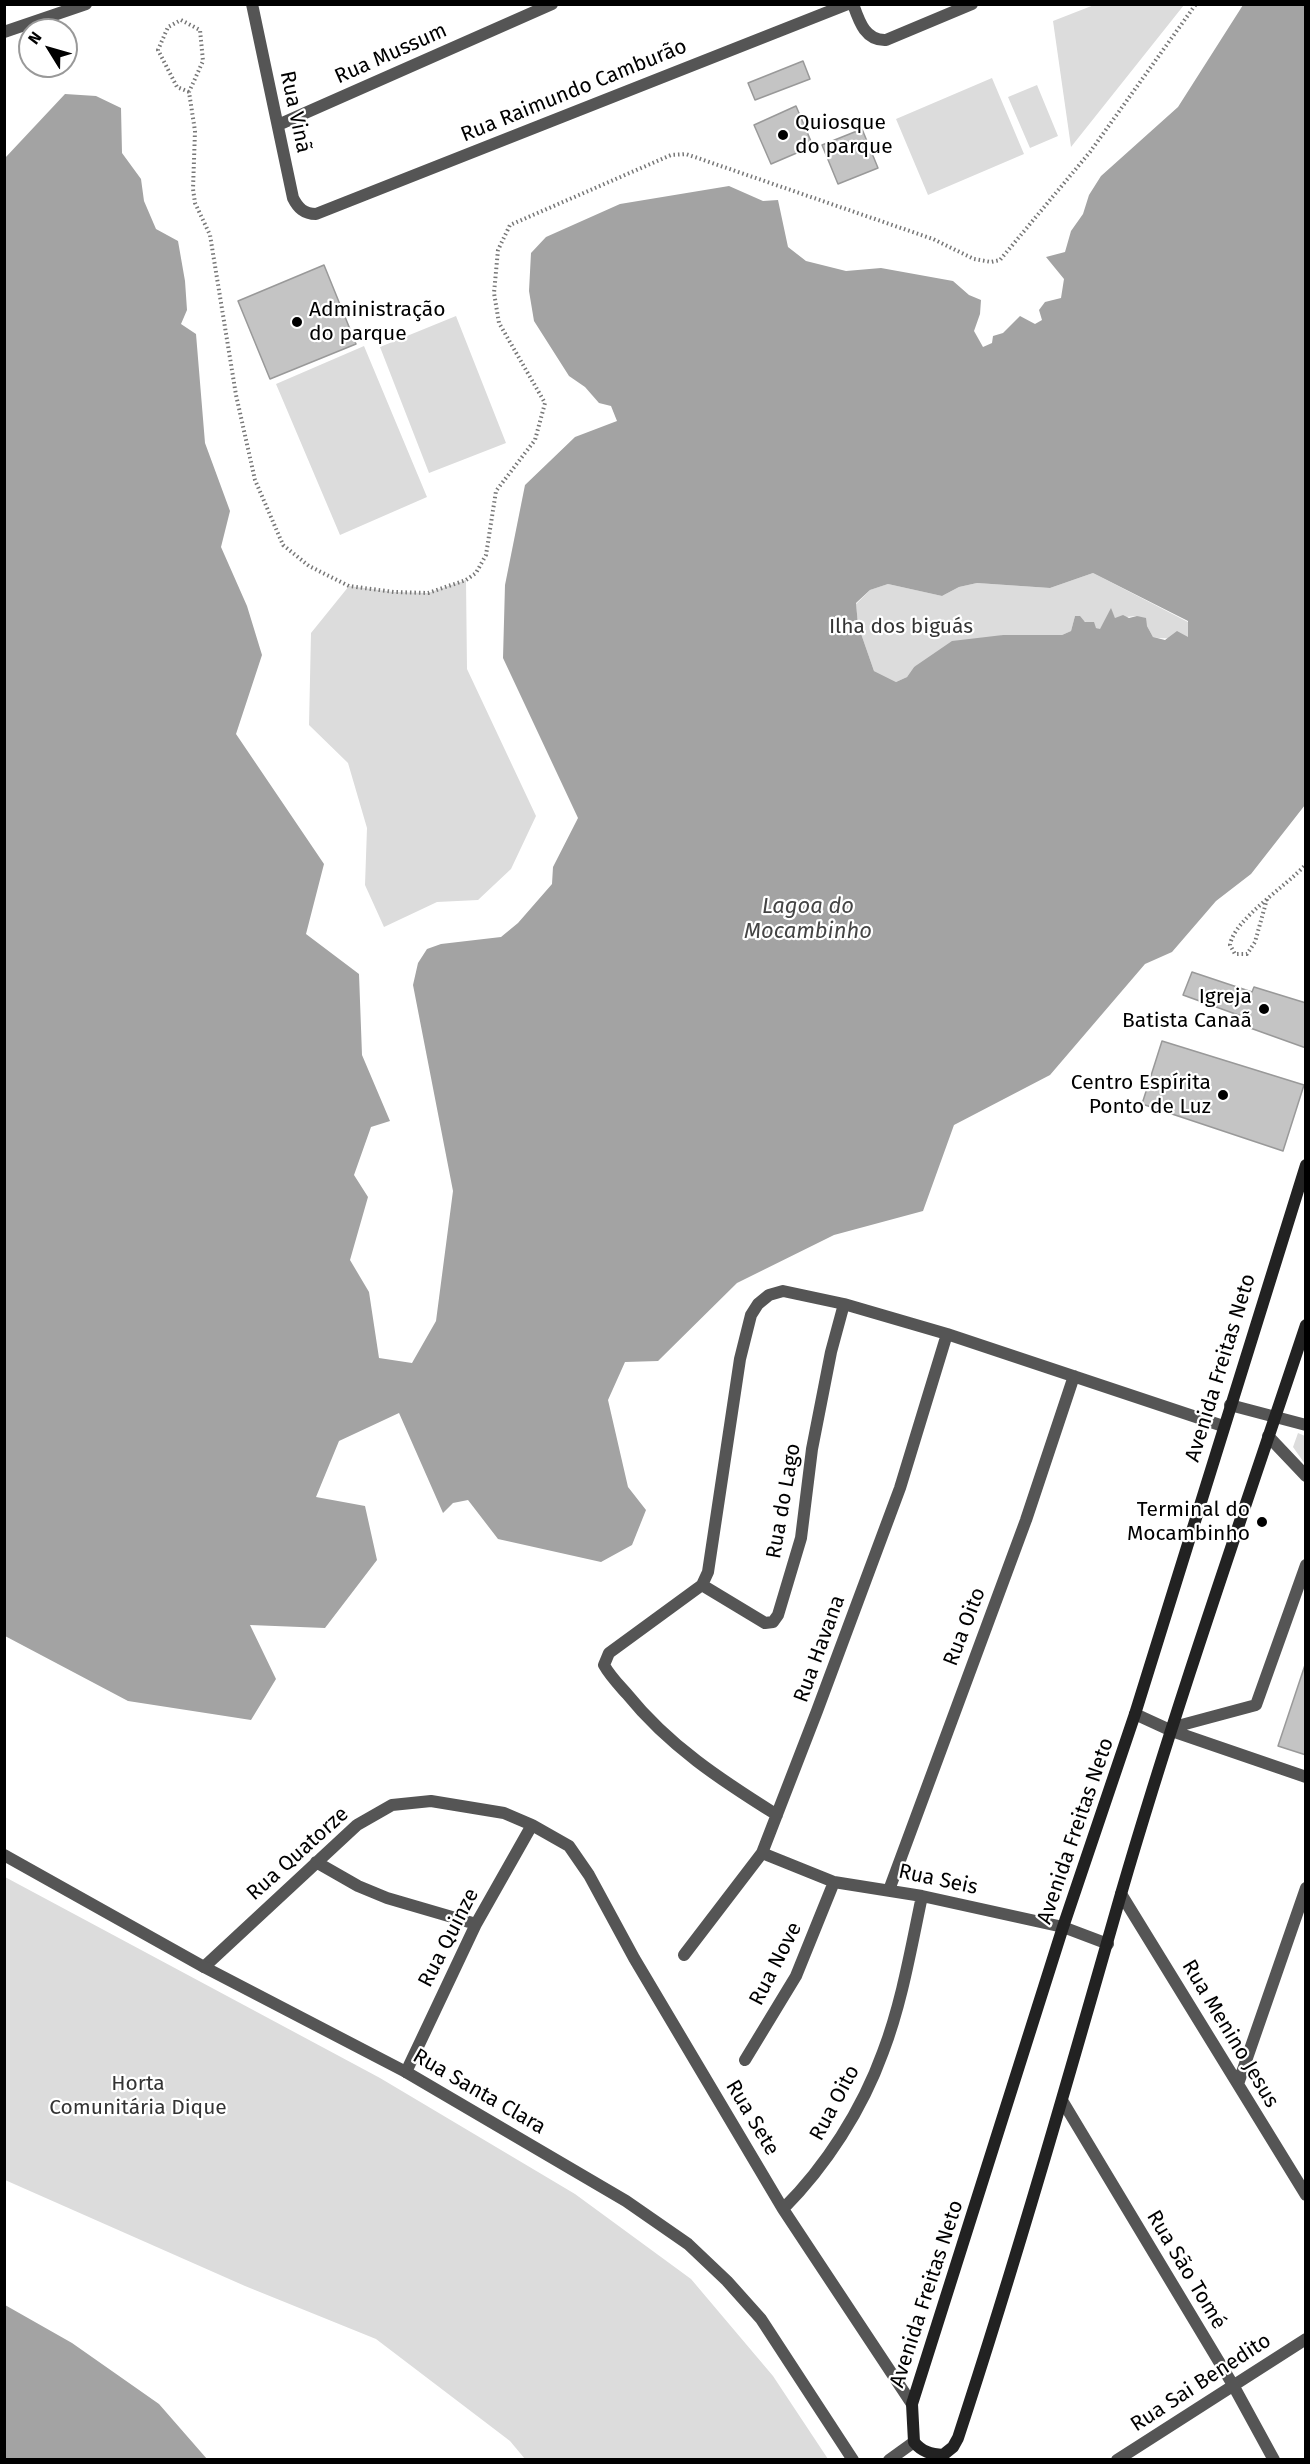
<!DOCTYPE html>
<html>
<head>
<meta charset="utf-8">
<style>
  body { margin:0 }
  #map { position:relative; width:1310px; height:2464px; overflow:hidden; background:#fff; font-family:"Fira Sans",sans-serif }
  canvas { display:block }
  .frame { position:absolute; inset:0; border:6px solid #000; pointer-events:none }
  .north { position:absolute; left:18px; top:18px; width:60px; height:60px; box-sizing:border-box; background:#fff; border:2px solid #999; border-radius:50%; rotate:307deg; font-size:16px; font-weight:700; line-height:24px; text-align:center; color:#000 }
  .north::after { content:''; display:block; margin:auto; width:21px; height:27px; background:#000; clip-path:polygon(50% 0,100% 100%,50% 72%,0 100%) }
</style>
</head>
<body>
<div id="map">
<canvas width="1310" height="2464"></canvas>
<div class="frame"></div>
<div class="north">N</div>
</div>
<script>
const c = document.querySelector('canvas').getContext('2d');
c.lineJoin = 'round';
function paint(path, color) {
  c.fillStyle = color;
  c.fill(path, 'evenodd');
}
function strokePath(path, color, width, dash) {
  c.strokeStyle = color;
  c.lineWidth = width;
  c.lineCap = dash ? 'butt' : 'round';
  c.setLineDash(dash || []);
  c.stroke(path);
}
function write(font, color, halo, rows, align = 'center') {
  c.font = font + ' "Fira Sans",sans-serif';
  c.lineWidth = 4.5;
  c.setLineDash([]);
  c.textBaseline = 'middle';
  c.strokeStyle = halo;
  c.fillStyle = color;
  for (const [text, x, y, turn = 0] of rows) {
    c.save();
    c.translate(x, y);
    c.rotate((+turn || 0) * Math.PI / 180);
    c.textAlign = isNaN(turn) ? turn : align;
    if (halo) c.strokeText(text, 0, 0);
    c.fillText(text, 0, 0);
    c.restore();
  }
}
paint(new Path2D(`
  M1094 5H1184L1071 147 1053 21Z
  M992 78 1024 154 928 195 896 119Z
  M1037 85 1058 136 1030 148 1008 97Z
  M456 316 506 443 429 473 380 347Z
  M364 346 427 497 340 535 276 384Z
  M1093 573 1188 622V638C1175 637 1165 640 1153 637L1147 626 1137 616 1115 618 1111 610 1100 630 1075 616 1071 631 1062 635H1003L914 667 907 677 896 682 874 671 858 625 856 604 870 590 888 584 942 596 959 587 977 583 1050 588Z
  M466 580 467 669 536 816 511 869 478 900 437 902 384 927 365 885 367 828 348 763 309 725 311 633 349 586 394 592 428 593Z
  M1298 1433 1305 1436V1464L1293 1447Z
  M5 1877 380 2078 575 2194 691 2279 773 2376 828 2459H525L510 2441 376 2339 245 2286 5 2180Z`), '#dcdcdc');
paint(new Path2D(`
  M1243 5H1305V805L1251 874 1216 901 1172 952 1145 964 1050 1075 954 1125 923 1211 834 1235 737 1283 658 1361 625 1362 608 1400 628 1487 646 1510 632 1545 601 1562 498 1539 468 1500 453 1503 443 1513 399 1413 339 1441 316 1497 365 1506 377 1560 325 1628 250 1625 276 1679 251 1720 128 1701 5 1636V158L65 94 96 96 121 108 122 153 141 179 144 201 156 229 178 241 185 281 187 310 181 324 196 334 205 443 230 511 221 547 247 606 262 655 236 734 324 864 306 934 359 974 362 1055 390 1121 371 1127 354 1175 368 1197 350 1260 369 1292 379 1358 412 1363 436 1321 453 1191 413 985 418 963 427 949 441 944 501 937 518 923 552 884 553 867 578 818 503 658 505 585 525 485 575 437 617 421 611 406 599 403 585 387 569 376 534 321 529 291 531 253 546 237 620 204 729 186 763 201 778 200 788 247 806 261 846 271 881 268 953 281 969 295 981 300 980 314 974 331 983 347 992 343 993 336 1003 333 1020 316 1035 324 1042 320 1039 310 1045 302 1061 298 1064 279 1046 257 1065 252 1071 231 1083 214 1089 195 1101 176 1178 107ZM1093 573 1188 621V637L1177 631 1165 640 1153 637 1147 626 1146 618 1137 616 1129 618 1123 615 1115 618 1111 608 1100 629 1096 628 1094 622H1085L1080 616H1075L1071 631 1062 635H1003L952 641 914 667 907 677 896 682 874 671 858 625 856 603 870 590 888 584 942 596 959 587 977 583 1050 588Z
  M5 2305 72 2343 159 2404 207 2459H5Z`), '#a3a3a3');
const building = new Path2D(`
  M803 61 810 79 755 100 748 83Z
  M796 106 813 146 771 164 754 125Z
  M862 129 878 168 838 184 822 145Z
  M324 265 356 344 270 379 238 301Z
  M1192 972 1252 992 1254 987 1306 1003V1048L1239 1024 1241 1016 1183 995Z
  M1162 1041 1304 1085 1283 1151 1142 1104Z
  M1306 1662V1755L1278 1746Z`);
paint(building, '#c4c4c4');
strokePath(building, '#999', 1.5);
strokePath(new Path2D(`
  M189 92 177 87 158 50 168 27 181 20 200 30 203 61 189 92 195 131 193 189 195 203 210 235 236 395 255 480 283 545 309 566 349 586 394 592 428 593 466 580 476 573 486 555 496 491 535 440 545 403 499 323 494 293 498 250 510 225 671 155 686 154 933 239 974 259 991 262 1000 260 1090 152 1196 4
  M1267 899 1255 942 1247 954H1235L1230 945C1234 919 1287 886 1306 864`), '#777', 4, [1.5, 3]);
strokePath(new Path2D(`
  M252 4 293 198C298 208 304 214 316 214L848 4
  M853 4C859 21 865 41 886 40L972 4
  M4 32 86 4
  M278 125 552 4
  M1268 1436 1306 1476
  M702 1585 765 1623 773 1622 778 1615 801 1538 812 1449 831 1352 844 1304
  M1135 1714 1172 1731 1306 1777
  M1174 1727 1256 1705 1306 1565
  M777 1815C721 1780 669 1746 627 1694 619 1685 610 1676 604 1665L609 1653 702 1585 708 1572 740 1359 751 1315 758 1304 769 1295 783 1291 844 1304 947 1334 1223 1426
  M762 1853 834 1882 922 1896 1063 1927 1108 1944
  M316 1862 358 1886 387 1898 476 1924
  M889 1890 1026 1520 1074 1376
  M1121 1894 1306 2195
  M684 1955 762 1853 817 1711 900 1488 947 1334
  M204 1967 357 1825 392 1805 431 1801 504 1813 532 1825 569 1846 589 1875 634 1958 783 2209 912 2404
  M745 2060 796 1976 834 1882
  M406 2072 476 1924 532 1825
  M1238 2084 1306 1888
  M1063 2102 1233 2385 1274 2460
  M783 2209C826 2166 862 2110 883 2052 902 2002 911 1948 922 1896
  M1117 2460 1306 2339`), '#555', 12);
strokePath(new Path2D(`
  M1230 1405 1306 1425
  M4 1855 204 1967 406 2072 626 2201 688 2244 727 2281 761 2319 853 2460
  M889 2460 914 2442`), '#555', 12);
strokePath(new Path2D(`
  M1306 1165 1135 1714 1063 1927 912 2404 914 2442C922 2452 931 2454 943 2455L953 2447 958 2438C1017 2258 1069 2076 1121 1894 1177 1702 1243 1514 1306 1325`), '#222', 12);
for (const [x, y, r, color] of [
  [783,135,6,"#000"],
  [297,322,6,"#000"],
  [1264,1009,6,"#000"],
  [1223,1095,6,"#000"],
  [1262,1522,6,"#000"]
]) {
  const dot = new Path2D();
  dot.arc(x, y, r, 0, 2 * Math.PI);
  c.fillStyle = color;
  c.fill(dot);
  strokePath(dot, '#fff', 2);
}
write('21px', '#000', '#fff', [
  ["Rua Mussum",391,54,-24],
  ["Rua Raimundo Camburão",574,91,-22],
  ["Rua Vinã",295,112,78],
  ["Avenida Freitas Neto",1221,1368,-73],
  ["Rua do Lago",784,1501,-80],
  ["Rua Oito",965,1627,-69],
  ["Rua Havana",820,1649,-70],
  ["Avenida Freitas Neto",1076,1831,-71],
  ["Rua Quatorze",298,1854,-42],
  ["Rua Seis",938,1880,12],
  ["Rua Quinze",449,1938,-63],
  ["Rua Nove",776,1964,-63],
  ["Rua Menino Jesus",1230,2034,59],
  ["Rua Santa Clara",479,2092,30],
  ["Rua Oito",835,2103,-62],
  ["Rua Sete",752,2118,59],
  ["Rua São Tomé",1186,2270,59],
  ["Avenida Freitas Neto",927,2294,-72],
  ["Rua Sai Benedito",1201,2383,-33]
]);
write('21px', '#000', '#fff', [
  ["Quiosque",795,123,"left"],
  ["do parque",795,147,"left"],
  ["Administração",309,310,"left"],
  ["do parque",309,334,"left"],
  ["Igreja",1252,997],
  ["Batista Canaã",1252,1021],
  ["Centro Espírita",1211,1083],
  ["Ponto de Luz",1211,1107],
  ["Terminal do",1250,1510],
  ["Mocambinho",1250,1534]
], 'right');
write('21px', '#333', '#fff', [
  ["Ilha dos biguás",901,627],
  ["Horta",138,2084],
  ["Comunitária Dique",138,2108]
]);
write('italic 22px', '#444', '#fff', [
  ["Lagoa do",808,907],
  ["Mocambinho",808,932]
]);
</script>
</body>
</html>
